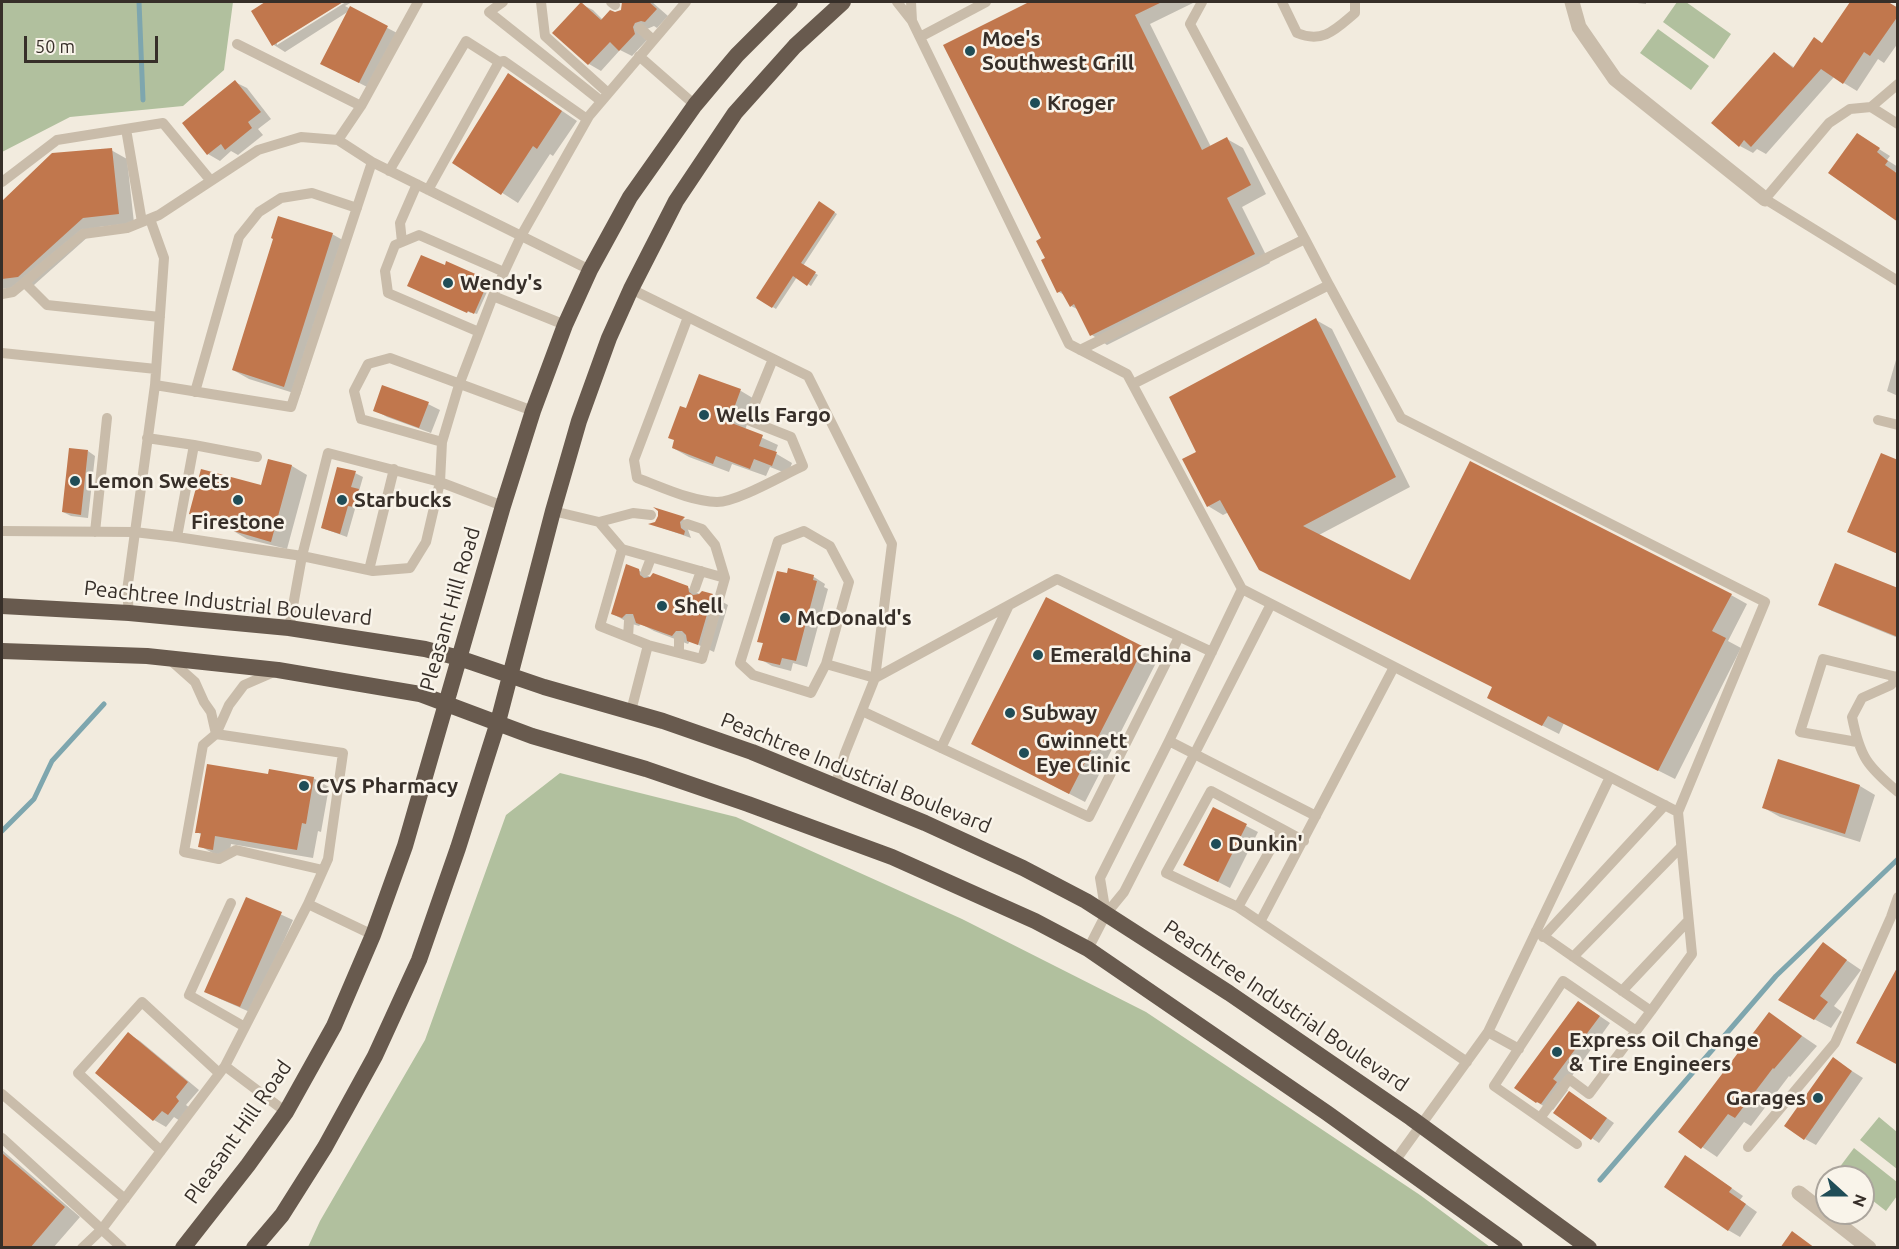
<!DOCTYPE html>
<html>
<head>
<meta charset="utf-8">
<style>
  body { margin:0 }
  #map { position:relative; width:1899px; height:1249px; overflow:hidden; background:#f2ebde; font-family:Ubuntu,sans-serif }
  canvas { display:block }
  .frame { position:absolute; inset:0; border:3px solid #372f29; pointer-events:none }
  .north { position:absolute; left:1815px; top:1165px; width:60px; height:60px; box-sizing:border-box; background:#f9f4ea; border:2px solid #aba59d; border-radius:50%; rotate:111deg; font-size:16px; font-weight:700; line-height:24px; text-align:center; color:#372f29 }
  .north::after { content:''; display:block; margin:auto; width:21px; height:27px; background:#204d57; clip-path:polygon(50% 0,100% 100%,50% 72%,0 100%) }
  .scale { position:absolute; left:24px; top:36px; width:134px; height:27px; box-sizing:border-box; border:3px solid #372f29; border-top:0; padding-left:8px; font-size:18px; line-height:21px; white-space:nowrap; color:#372f29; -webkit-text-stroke:4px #f9f4ea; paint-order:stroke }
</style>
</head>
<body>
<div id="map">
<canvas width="1899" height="1249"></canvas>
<div class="frame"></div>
<div class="north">N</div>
<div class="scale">50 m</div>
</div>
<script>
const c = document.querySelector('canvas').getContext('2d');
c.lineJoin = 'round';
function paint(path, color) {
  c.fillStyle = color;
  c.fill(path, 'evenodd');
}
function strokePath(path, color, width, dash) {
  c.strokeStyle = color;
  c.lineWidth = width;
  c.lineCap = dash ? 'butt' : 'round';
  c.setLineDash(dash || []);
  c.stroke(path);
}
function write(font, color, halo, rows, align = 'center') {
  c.font = font + ' Ubuntu,sans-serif';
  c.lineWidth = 5;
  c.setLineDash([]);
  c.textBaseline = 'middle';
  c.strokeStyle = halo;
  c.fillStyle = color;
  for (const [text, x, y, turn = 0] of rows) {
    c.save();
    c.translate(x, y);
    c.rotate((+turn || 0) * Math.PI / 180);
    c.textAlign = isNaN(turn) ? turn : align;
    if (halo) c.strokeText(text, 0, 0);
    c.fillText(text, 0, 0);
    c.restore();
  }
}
paint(new Path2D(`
  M2 2H233L224 70 183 106 70 117 2 152Z
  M1677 2H1686L1731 34 1714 59 1663 22Z
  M1658 29 1709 66 1691 90 1640 53Z
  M560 773 736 817 962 919 1146 1012 1420 1195 1490 1247H308L320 1221 425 1040 506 815Z
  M1879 1117 1897 1132V1169L1860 1140Z
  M1854 1148 1897 1182V1196L1886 1211 1863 1193V1177H1843L1836 1172Z`), '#b1c09e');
paint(new Path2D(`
  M268 2H340L277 42V45L346 2H352L345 6 399 34 371 89 334 70 349 11 285 52 274 45 253 11Z
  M622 2H652L668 16 657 28 654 26 647 29 646 41 632 56 620 50 601 71 589 64 555 33 581 4 593 10 603 20 619 13 624 7Z
  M1032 2H1195L1150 24 1211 147 1227 139 1243 148 1266 194 1242 207 1270 263 1107 345 1092 335 1079 310 1071 306 1066 296 1059 292 1047 258 1043 239 945 46Z
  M1629 2H1646V4Z
  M1851 2H1888L1898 8V43L1884 63 1878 59 1857 91 1834 77 1766 154 1757 149 1753 153 1740 146 1774 54 1795 68 1823 43Z
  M509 75 577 121 553 156 550 154 518 203 454 162Z
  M235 82 247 88 271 119 258 129 263 135 238 155 231 151 220 161 208 154Z
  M1868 142 1890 156 1887 160 1898 167 1895 173 1898 220Z
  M111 150 127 159 134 223 99 227 34 285 2 289V203L53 155Z
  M819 203 837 214 803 266 818 275 811 286 797 277 776 309 758 298Z
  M332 234 348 243 300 395 249 379 233 370 275 238Z
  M488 281 491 283 477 314 471 312V313L412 287Z
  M1316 320 1332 329 1410 487 1317 536 1410 582 1731 595 1747 604 1728 641 1741 648 1675 779 1564 723 1559 734 1504 706 1494 688 1229 512 1223 515 1208 506 1198 453Z
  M1898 353V396L1887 391Z
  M700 375 741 391 756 400 745 430 778 445 775 453 792 463 788 474 770 467 766 476 732 464 729 472 689 457 673 448Z
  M428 404 440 410 431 433 387 417 375 410Z
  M88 451 95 456 88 518 71 516 63 512Z
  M270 460 292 466 307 475 287 549 247 539 230 529 206 522 191 513 262 487Z
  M1898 462V554L1849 531Z
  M355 473 363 477 359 491 366 495 362 510 355 509 347 537 322 528Z
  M659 511 691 522 687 527 691 538 651 524 655 523 660 517Z
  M638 570 652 578 687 587 701 595 712 596 728 605 714 652 690 641 688 644 654 631 641 624 639 626 629 623 613 614Z
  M789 570 814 577 825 584 824 587 828 589 807 667 793 663 791 671 772 666 760 659 764 644 759 641Z
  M1047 599 1159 657 1085 802 989 752Z
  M1820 604 1898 616V638L1832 611Z
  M1779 761 1860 786 1875 795 1860 842 1780 817 1764 808Z
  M269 776 313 778 329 787 321 832 318 831 313 858 231 844 229 858 216 855 200 846 202 835 197 832Z
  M1213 809 1258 832 1230 888 1197 871Z
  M247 899 293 920 252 1013 218 998Z
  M1823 944 1861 970 1834 1006 1842 1012 1831 1028 1795 1009Z
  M1579 1002 1610 1023 1564 1087 1568 1090 1553 1110 1549 1107 1548 1109 1537 1102Z
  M1770 1014 1817 1046 1790 1077 1789 1076 1751 1126 1744 1122 1717 1157 1680 1132Z
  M128 1034 140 1041 199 1090 186 1105 190 1108 180 1121 174 1117 166 1127 154 1120 97 1073Z
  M1833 1059 1863 1078 1816 1145 1805 1139Z
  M1577 1097 1614 1123 1599 1143 1555 1113Z
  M2 1150 80 1217 53 1248H2Z
  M1697 1164 1743 1196 1740 1200 1757 1212 1740 1237 1728 1230Z`), '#0003');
strokePath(new Path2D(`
  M139 2 143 100
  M2 831 34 799 52 761 104 704
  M1600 1180 1776 976 1898 859`), '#7ea6ae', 5);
paint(new Path2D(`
  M265 2H343L272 46 251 11Z
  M581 2 601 20 610 10 615 12 621 10 622 2H649L657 9 645 22 641 21 635 23 633 27 635 34 619 51 610 42 588 65 552 33Z
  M1029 2H1162L1135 15 1202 150 1227 137 1251 185 1227 198 1255 254 1090 336 1074 304 1070 307 1061 291 1057 293 1041 260 1045 258 1036 241 1041 238 943 45Z
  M1850 2H1888L1898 8V16L1870 56 1864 52 1843 84 1821 69 1751 147 1744 140 1739 147 1711 123 1774 52 1793 68 1814 37 1822 43Z
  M350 6 388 26 359 83 320 64Z
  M508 73 562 111 537 149 533 146 501 195 452 163Z
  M235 80 261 112 248 122 252 128 225 150 221 144 207 155 182 123Z
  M1857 133 1880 148 1877 152 1888 161 1885 165 1898 174V222L1828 173Z
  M112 148 119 214 83 218 18 277 2 279V201L52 153Z
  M819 201 835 212 801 263 816 272 807 286 793 276 772 308 756 298Z
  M278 216 333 233 284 387 232 370 273 239 271 238Z
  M421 255 445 265 446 261 489 280 474 314 468 311 467 313 407 286Z
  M1316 318 1396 477 1303 526 1410 580 1470 461 1732 594 1712 631 1726 638 1658 771 1548 716 1542 726 1487 698 1492 687 1259 570 1220 500 1207 507 1182 459 1196 452 1169 397Z
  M699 374 741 389 729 422 763 435 759 446 777 452 772 466 754 459 750 469 716 456 713 464 672 448 674 440 668 438 680 406 686 408Z
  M382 385 429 402 419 428 373 411Z
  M69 448 88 450 81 515 62 512Z
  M1881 453 1898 460V554L1847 532Z
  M268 459 292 465 271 542 230 530 231 525 189 514 201 469 261 485Z
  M337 467 356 471 351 487 359 489 354 507 348 506 340 534 321 528Z
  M653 507 685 517 680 522 681 528 685 531 684 535 648 524 655 522 658 516V511Z
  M1835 563 1898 588V637L1818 605Z
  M626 564 639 569 640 575 644 578 650 577 653 573 688 586 689 592 693 595 699 594 702 591 713 594 698 645 687 641 686 635 682 631H676L672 636 636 623 633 614H626L622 618 611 614Z
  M788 568 814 575 813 580 817 581 796 661 782 658 780 665 758 660 763 643 757 642 777 571 787 573Z
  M1046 597 1144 647 1069 794 971 744Z
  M1778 759 1860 785 1845 834 1762 808Z
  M207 764 268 774 269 769 314 777 306 824 302 823 297 850 215 836 213 850 198 847 201 833H195Z
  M1213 807 1247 824 1218 882 1183 865Z
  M246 897 282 912 240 1007 204 992Z
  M1823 942 1847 960 1820 996 1828 1002 1814 1020 1778 1000Z
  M1898 966V1065L1856 1043Z
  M1578 1001 1600 1016 1553 1079 1557 1082 1541 1104 1537 1102 1536 1103 1514 1088Z
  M1769 1012 1802 1036 1774 1069 1773 1068 1735 1118 1728 1114 1701 1149 1678 1132Z
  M128 1032 188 1082 176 1097 179 1101 168 1115 162 1111 153 1121 95 1073Z
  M1833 1057 1852 1071 1804 1140 1784 1126Z
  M1569 1091 1607 1118 1591 1140 1553 1113Z
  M2 1153 65 1207 30 1248H2Z
  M1685 1155 1732 1188 1729 1192 1746 1204 1728 1231 1664 1187Z
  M1792 1231 1815 1248H1780Z`), '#c1774d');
strokePath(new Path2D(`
  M503 2 489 12 601 101
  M541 2 545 36 608 93
  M611 2 615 5
  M897 2 912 21 1069 344 1127 374 1242 589 1610 777
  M911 2 912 21
  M1202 2 1190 24 1305 239
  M1282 2 1297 33C1323 44 1336 29 1355 13V2
  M640 28 653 40
  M920 37 986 2
  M237 44 361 106 418 2
  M639 56 695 105
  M499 62 504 61 587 119
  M1898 84 1871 107 1850 109 1829 123 1765 199 1898 281
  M1871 107 1898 124
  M126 129 142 222
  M338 140 361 106
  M372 162 590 270
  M389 171 466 41 499 62 428 190
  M2 182 57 140 163 123 211 181
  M402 242 400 223 417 184
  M25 283 47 305 160 317
  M1329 285 1401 418 1765 602 1678 812
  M631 289 808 376 892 544 875 678 826 664
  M2 294 13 292 83 234 127 228 159 215 258 150 301 137 338 140 372 162 291 407 155 385
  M493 296 565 325
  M688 317 634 460 637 478C662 487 690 501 717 502 737 502 783 475 803 466L791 437 748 420 773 359
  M479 332 388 293 385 271 395 245 419 235 504 272
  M1080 350 1305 239 1329 285 1133 384
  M2 353 156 369
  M195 392 239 237 259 212 281 198 312 193 357 208
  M1878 420 1898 425
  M147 438 194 445 177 537 302 556 289 628
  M442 442 361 419 354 391 368 364 390 358 533 411
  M194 445 257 457
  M328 453 440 482 426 542 410 568 373 571 302 556Z
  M503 506 440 482 442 442 459 385 493 296 521 236 589 116 686 2
  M553 511 599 522 622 549
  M599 522 633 513 651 515
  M687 524 702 529 715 545 725 578
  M2 531 134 532 177 537
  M804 531 830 546 849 582 826 664 811 693 753 675 740 663 778 541Z
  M95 532 107 418
  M369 570 394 469
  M646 571 651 558
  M695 588 701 571
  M129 613 127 591 155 385 164 258 150 219
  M628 637 629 621
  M679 638V653
  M168 658 195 682 204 702 211 712 216 734
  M274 672 244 685 229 705 216 734 203 745 184 852 219 859 236 850 323 870
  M1898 676 1891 685 1862 698 1852 717C1860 757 1867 766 1898 792
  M631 711 648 645 702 659 725 578 622 549 600 626 648 645
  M862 711 1089 817 1179 637
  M216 734 343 753 328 859 308 904 373 935
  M1169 741 1316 816
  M1857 742 1800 732 1823 659 1897 677
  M941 748 1009 605
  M835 787 845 753 875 678 1057 579 1212 652
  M1304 841 1282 829 1238 907 1467 1062
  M231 903 189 995 245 1027
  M1238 907 1166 873 1211 791 1282 829
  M1106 914 1100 878 1169 741 1242 589
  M1260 922 1394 667
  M1543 937 1665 805
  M1088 949 1106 914 1124 892 1271 604
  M1573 957 1681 847
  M1622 991 1688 921
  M1636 1031 1563 981 1494 1086 1540 1118 1569 1079 1589 1094 1651 1011
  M1488 1032 1519 1049
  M225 1066 286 1112
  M2 1094 125 1199
  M1540 1118 1577 1144
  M2 1138 122 1248
  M1748 1147 1835 1043 1891 917 1898 897
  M161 1151 78 1073 142 1002 219 1073
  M1395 1161 1488 1032 1610 777 1678 812 1692 954 1651 1011 1536 931
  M82 1248 102 1229 225 1066 308 904`), '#c9bcaa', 10);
strokePath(new Path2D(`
  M1572 2 1579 27 1615 79 1765 199
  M1799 1193 1869 1248`), '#c9bcaa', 15);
strokePath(new Path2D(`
  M2 606 129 613 289 628 425 649 459 658 544 687 663 721 752 752 925 823 1023 868 1086 901 1229 993 1411 1118 1589 1248
  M2 651 147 656 278 670 420 694 532 736 646 769 748 804 892 857 1035 921 1088 949 1327 1113 1515 1248
  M183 1248 248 1165 286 1112 334 1026 373 935 405 846 503 506 533 411 565 325 590 270 630 197 695 105 737 55 790 2
  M254 1248 282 1215 325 1147 375 1056 419 960 458 848 498 722 553 511 579 421 609 338 631 289 676 201 735 113 795 46 843 2`), '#685a4e', 16);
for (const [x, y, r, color] of [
  [970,51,6,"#204d57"],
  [1035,103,6,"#204d57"],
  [448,283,6,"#204d57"],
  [704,415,6,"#204d57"],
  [75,481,6,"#204d57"],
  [238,500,6,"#204d57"],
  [342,500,6,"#204d57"],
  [662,606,6,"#204d57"],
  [785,618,6,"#204d57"],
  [1038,655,6,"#204d57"],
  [1010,713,6,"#204d57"],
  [1024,753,6,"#204d57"],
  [304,786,6,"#204d57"],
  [1216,844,6,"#204d57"],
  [1557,1052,6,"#204d57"],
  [1818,1098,6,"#204d57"]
]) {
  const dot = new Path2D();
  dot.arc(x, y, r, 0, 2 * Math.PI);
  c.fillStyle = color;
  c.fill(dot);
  strokePath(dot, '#f9f4ea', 2);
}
write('bold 21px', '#372f29', '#f9f4ea', [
  ["Moe's",982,39],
  ["Southwest Grill",982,63],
  ["Kroger",1047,103],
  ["Wendy's",460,283],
  ["Wells Fargo",716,415],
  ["Lemon Sweets",87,481],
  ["Starbucks",354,500],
  ["Firestone",238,522,"center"],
  ["Shell",674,606],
  ["McDonald's",797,618],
  ["Emerald China",1050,655],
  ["Subway",1022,713],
  ["Gwinnett",1036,741],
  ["Eye Clinic",1036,765],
  ["CVS Pharmacy",316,786],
  ["Dunkin'",1228,844],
  ["Express Oil Change",1569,1040],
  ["& Tire Engineers",1569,1064],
  ["Garages",1806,1098,"right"]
], 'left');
write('21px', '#372f29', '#f9f4ea', [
  ["Peachtree Industrial Boulevard",228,603,6],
  ["Pleasant Hill Road",450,609,-74],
  ["Peachtree Industrial Boulevard",856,773,22],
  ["Peachtree Industrial Boulevard",1286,1006,34],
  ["Pleasant Hill Road",238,1132,-55]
]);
</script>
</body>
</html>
